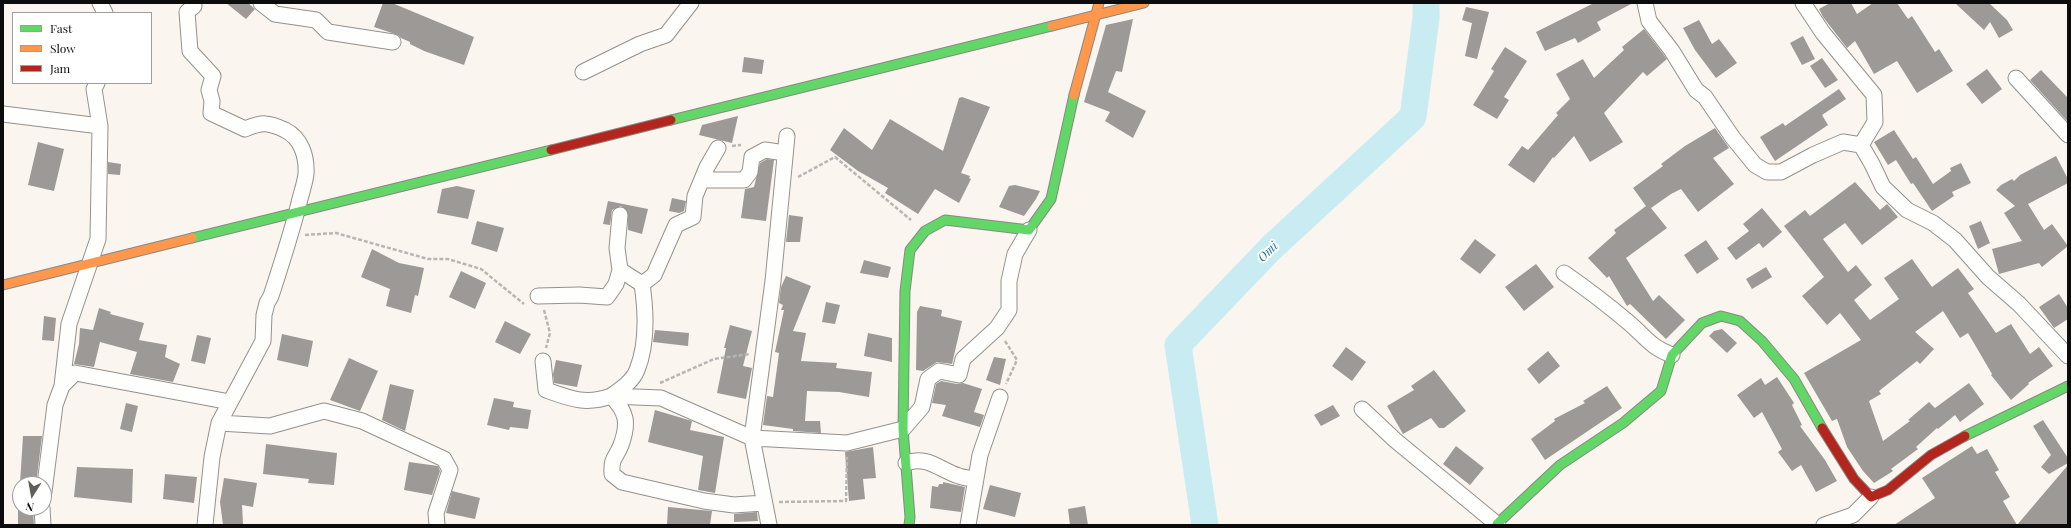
<!DOCTYPE html>
<html>
<head>
<meta charset="utf-8">
<style>
  body { margin:0 }
  #map { position:relative; width:2071px; height:528px; overflow:hidden; background:#faf6ef; font-family:"Playfair Display",serif }
  canvas { display:block }
  .frame { position:absolute; inset:0; border:4px solid #0c0c0c; pointer-events:none }
  .legend { position:absolute; left:12px; top:12px; width:140px; height:72px; box-sizing:border-box; background:#fff; border:1px solid #9e9e9e; margin:0; padding:5px 7px; list-style:none; font-size:12px; color:#0c0c0c }
  .legend li { display:flex; align-items:center; gap:8px; height:20px }
  .legend b { width:20px; border:1px solid #9e9e9e }
  .north { position:absolute; left:12px; top:476px; width:40px; height:40px; box-sizing:border-box; background:#fff; border:1px solid #9e9e9e; border-radius:50%; rotate:191deg; font-size:11px; font-weight:700; line-height:16px; text-align:center; color:#0c0c0c }
  .north::after { content:''; display:block; margin:auto; width:14px; height:18px; background:#5f5e5b; clip-path:polygon(50% 0,100% 100%,50% 72%,0 100%) }
</style>
</head>
<body>
<div id="map">
<canvas width="2071" height="528"></canvas>
<div class="frame"></div>
<ul class="legend">
<li><b style="height:5px;background:#63d668"></b>Fast</li>
<li><b style="height:5px;background:#ff974d"></b>Slow</li>
<li><b style="height:5px;background:#b3261e"></b>Jam</li>
</ul>
<div class="north">N</div>
</div>
<script>
const c = document.querySelector('canvas').getContext('2d');
c.lineJoin = 'round';
function strokePath(path, color, width, dash) {
  c.strokeStyle = color;
  c.lineWidth = width;
  c.lineCap = dash ? 'butt' : 'round';
  c.setLineDash(dash || []);
  c.stroke(path);
}
function paint(path, color) {
  c.fillStyle = color;
  c.fill(path, 'evenodd');
}
function write(font, color, halo, rows, align = 'center') {
  c.font = font + ' "Playfair Display",serif';
  c.lineWidth = 4;
  c.setLineDash([]);
  c.textBaseline = 'middle';
  c.strokeStyle = halo;
  c.fillStyle = color;
  for (const [text, x, y, turn = 0] of rows) {
    c.save();
    c.translate(x, y);
    c.rotate((+turn || 0) * Math.PI / 180);
    c.textAlign = isNaN(turn) ? turn : align;
    if (halo) c.strokeText(text, 0, 0);
    c.fillText(text, 0, 0);
    c.restore();
  }
}
strokePath(new Path2D(`
  M1205 525 1178 345 1271 248 1413 117 1426 18V3`), '#c8ecf2', 27);
paint(new Path2D(`
  M226 3H248L255 9 246 19Z
  M383 3H392L474 37 464 65 424 51 410 44V42L401 38 398 35 374 27Z
  M1594 3H1633L1597 22 1601 30 1578 43 1575 38 1545 51 1536 32Z
  M1830 3H1851L1857 14 1873 3H1897L1908 19 1912 16 1935 52 1939 49 1953 71 1917 93 1897 61 1874 74 1855 41 1847 48 1823 17 1819 9Z
  M1955 3H1989L2007 20 2013 30 1999 38 1990 22 1984 30Z
  M1466 7 1489 12 1477 59 1465 56 1472 23 1462 20Z
  M1133 19 1122 72 1116 71 1108 92 1146 111 1133 138 1105 121 1110 112 1084 102 1106 25Z
  M1699 20 1712 44 1719 39 1737 63 1716 78 1695 50 1683 28Z
  M1644 29 1667 59 1647 76 1643 72 1604 113 1623 142 1590 162 1574 136 1554 158 1553 157 1534 183 1508 165 1522 146 1528 150 1558 115 1556 113 1570 99 1556 74 1583 59 1594 78 1624 50 1622 47Z
  M1803 36 1815 59 1802 65 1790 43Z
  M1505 47 1527 61 1504 97 1509 100 1497 119 1473 105 1494 71 1491 69Z
  M744 57 764 60 762 74 742 72Z
  M1822 58 1838 80 1825 88 1810 66Z
  M1987 69 2002 89 1982 104 1966 84Z
  M2041 70 2068 98V122L2030 80Z
  M1839 89 1846 99 1822 115 1828 125 1775 161 1760 137 1783 123 1785 126Z
  M962 97 990 107 961 173 970 176 969 178 971 179 959 203 935 189 918 214 885 193 888 188 858 171 830 150 844 128 872 150 890 119 943 151 959 98Z
  M738 116 732 143 699 135 702 125Z
  M1715 128 1729 148 1713 158 1734 184 1698 212 1681 189 1671 194 1651 208 1667 228 1626 258 1653 301 1659 295 1685 320 1666 339 1630 304 1627 306 1609 276 1607 278 1588 258 1616 233 1614 230 1646 206 1633 188 1663 166 1661 164 1685 146Z
  M1894 130 1913 159 1916 157 1933 184 1951 171 1950 168 1961 163 1971 183 1952 192 1954 196 1932 211 1913 183 1911 184 1896 160 1888 165 1874 142Z
  M38 142 64 149 54 191 28 185Z
  M2056 156 2068 179V183L2028 204 2044 230 2052 224 2068 246 2042 267 2039 263 1999 274 1992 249 2022 241 2004 213 2015 206 1996 190 2001 185 2012 179 2014 181 2020 175Z
  M767 159 774 160 766 221 741 218 745 189 754 187 760 163Z
  M108 162 121 164 120 175 108 174Z
  M1855 182 1880 210 1887 204 1898 217 1862 245 1845 223 1823 239 1848 272 1856 265 1872 285 1854 300 1870 320 1899 299 1884 278 1912 259 1932 287 1958 268 1974 289 1968 293 1996 333 2011 324 2030 354 2039 347 2053 366 2028 383 2029 384 2011 400 1991 375 1992 374 1968 333 1960 338 1943 311 1915 332 1934 349 1920 364 1917 361 1879 391 1881 394 1869 401 1883 441 1910 421 1908 420 1929 402 1935 408 1969 383 1984 404 1960 422 1955 415 1938 429 1937 428 1916 447 1918 449 1891 469 1893 471 1890 473 1874 483 1863 471 1847 447 1837 419 1832 421 1804 373 1861 340 1840 313 1827 325 1802 296 1824 277 1784 226 1805 210 1810 216Z
  M1015 185 1040 191 1036 199 1024 216 999 207 1009 186Z
  M457 186 475 190 468 219 437 213 442 189Z
  M672 198 686 201 684 211 679 213 669 211Z
  M608 201 648 209 642 234 628 230V212L621 206 612 210 610 225 603 224Z
  M1762 208 1782 232 1763 248 1759 243 1736 260 1727 248 1749 231 1743 224Z
  M789 215 803 217 800 242H786Z
  M477 221 504 228 497 252 471 244Z
  M1981 221 1990 243 1978 249 1969 226Z
  M1475 239 1496 255 1480 274 1460 259Z
  M1706 240 1719 259 1697 274 1684 255Z
  M372 249 399 263 424 268 418 296 415 295 411 313 386 306 390 289 361 277Z
  M864 260 891 267 888 278 860 273Z
  M1536 264 1554 287 1524 311 1505 287Z
  M1766 267 1772 277 1752 289 1746 279Z
  M461 271 486 283 475 309 449 297Z
  M786 276 811 286 793 331 806 333 801 361 837 363 836 368 872 372 869 397 839 392 807 391 805 421H820L821 433 793 431V429L763 425 767 396 773 397 779 353 775 352 784 310H781L783 305 779 303 781 287Z
  M2059 294 2068 308V319L2054 328 2039 307Z
  M826 302 840 305 835 324 822 322Z
  M920 306 942 310 941 316 962 321 952 364 937 362 923 371 916 370 917 312Z
  M99 308 111 312 110 314 144 323 139 340 167 345 165 357 180 364 173 382 130 374 137 352 100 342 94 367 74 364 79 344 80 328 93 330Z
  M44 316 56 318 54 341 42 340Z
  M505 321 531 334 520 354 495 342Z
  M730 325 752 331 743 366 752 368 746 399 717 393 726 348H724Z
  M1722 329 1737 343 1727 353 1709 336 1714 331Z
  M655 330 689 333 688 346 653 342Z
  M868 333 892 338V362L864 356Z
  M282 334 313 341 308 367 277 360Z
  M197 335 211 338 205 364 191 361Z
  M1346 347 1366 362 1352 381 1332 366Z
  M1548 351 1560 366 1539 384 1527 369Z
  M994 357 1006 359 1000 385 986 380Z
  M349 358 378 371 360 411 330 400Z
  M556 360 582 365 577 387 554 383 553 374Z
  M1434 370 1466 411 1444 428H1439L1431 418 1403 434 1387 406 1414 390 1411 386Z
  M1777 377 1794 403 1792 405 1802 425 1800 426 1825 460 1837 481 1816 492 1801 465 1792 471 1778 452 1782 449 1762 412 1754 418 1737 395 1761 378 1765 385Z
  M941 381 957 384 963 383 982 389 974 412 984 415 980 427 942 416 946 405 932 403 936 384Z
  M390 384 414 390 405 431 382 420Z
  M1607 386 1622 408 1545 460 1531 439 1555 421 1554 419 1585 403 1583 401Z
  M494 398 514 402 513 407 531 410 528 429 510 427 509 430 487 425Z
  M126 403 138 406 132 432 120 429Z
  M1333 405 1340 416 1321 426 1314 415Z
  M655 410 692 421 690 430 724 437 715 493 698 490 703 456 648 442Z
  M2043 420 2068 458V463L2049 474 2041 467 2051 455 2033 426Z
  M23 436H42L36 484 20 483Z
  M266 444 337 453 334 485 308 483 309 479 263 474Z
  M1456 446 1484 468 1470 485 1443 464Z
  M1972 446 1977 454 1987 449 1999 470 1995 472 2010 497 2003 501 2017 525 2068 465V525H1894L1935 498 1922 478Z
  M873 447 876 478 863 479 865 499 849 501 845 452Z
  M409 462 438 466 440 471 432 495 404 490Z
  M77 467 133 469 132 503 74 497Z
  M165 474 197 477 194 503 163 499Z
  M224 478 257 483 253 507 242 505 243 524 223 525 220 502Z
  M943 482 965 487 961 512 930 508 932 486 938 487 939 484H943Z
  M990 485 1021 493 1015 517 983 509Z
  M452 491 480 498 475 519 446 513Z
  M1085 506 1088 525H1070L1068 509Z
  M668 507 712 511 710 525H667Z
  M18 508H33L34 525H18Z
  M757 512 758 521 734 522V514Z`), '#9c9996');
const street = new Path2D(`
  M100 3 105 13
  M193 3 194 6 187 12 190 51 213 76 209 90 212 101 211 113 245 129C262 122 268 122 285 130 301 138 307 156 306 174 305 183 301 194 299 203 291 235 281 265 271 296L267 303 264 315 263 341 219 423 212 457 205 525
  M261 3 275 14 316 20 328 32 393 42
  M1645 3 1649 21 1672 51 1696 90 1705 97 1733 138 1755 165 1767 172H1781L1813 155 1843 142 1861 145
  M1803 3 1823 33 1874 95 1875 122 1861 145 1872 164 1883 187 1907 210 1933 223 1955 240 1988 277 2019 304 2068 356
  M583 72 640 44 666 35 691 3
  M2016 78 2068 135
  M3 114 100 126 94 89 97 83
  M702 180H744L750 172 752 157 765 150 785 153
  M620 270 642 284 654 275 676 225 693 217 695 196 707 167 718 148
  M1564 273C1587 289 1608 305 1628 322 1646 337 1650 347 1672 355
  M538 296 579 295 607 297 616 284 620 270 617 248 620 215
  M543 361 546 390C571 399 586 405 611 396 627 412 629 423 621 445 616 458 611 457 612 474L622 482 704 501 734 505 764 503
  M62 386 69 324 98 239 100 126
  M611 396 661 398 752 438 773 281 787 136
  M611 396C621 389 633 381 637 370 648 343 646 311 642 284
  M1362 409 1395 440 1498 525
  M219 423 270 426 324 411 362 421 444 459 450 470 436 513 437 525
  M906 463C927 455 940 470 959 476 964 478 970 478 975 479
  M44 492 55 405 62 386 75 373 230 402
  M42 508 43 525
  M769 525 752 438 847 443 903 429 922 407 928 379 939 371 959 375 963 359 997 328 1009 310V281L1015 254 1029 230
  M968 525 980 455 1000 397
  M1824 525 1853 515 1871 497`);
const fast = new Path2D(`
  M671 120 1052 26
  M192 238 551 150
  M1965 436 2068 386
  M1497 524 1560 465 1623 423 1661 391 1672 355 1702 323 1721 316 1740 321 1762 341 1794 379 1822 428
  M909 525 910 517 903 429 905 291 910 250 925 231 945 220 1029 230 1051 199 1074 95`);
const slow = new Path2D(`
  M1052 26 1144 3
  M1074 95 1099 3
  M3 285 192 238`);
const jam = new Path2D(`
  M551 150 671 120
  M1822 428 1854 479 1871 497 1888 490 1931 455 1965 436`);
strokePath(street, '#93918e', 17);
strokePath(fast, '#8a8885', 11);
strokePath(slow, '#8a8885', 11);
strokePath(jam, '#8a8885', 11);
strokePath(new Path2D(`
  M732 146 741 145
  M798 177 835 157 911 220
  M305 235 336 233 428 259H448L481 269 524 304
  M544 310 550 333 546 348
  M1005 341 1017 360 1006 384
  M660 383 714 359 750 354
  M779 502 846 501 847 457`), '#b7b6b5', 2.5, [4, 2]);
strokePath(street, '#fefefd', 15);
strokePath(fast, '#63d668', 9);
strokePath(slow, '#ff974d', 9);
strokePath(jam, '#b3261e', 9);
write('italic 12px', '#1a7899', '#fff', [
  ["Omi",1268,252,-45]
]);
</script>
</body>
</html>
